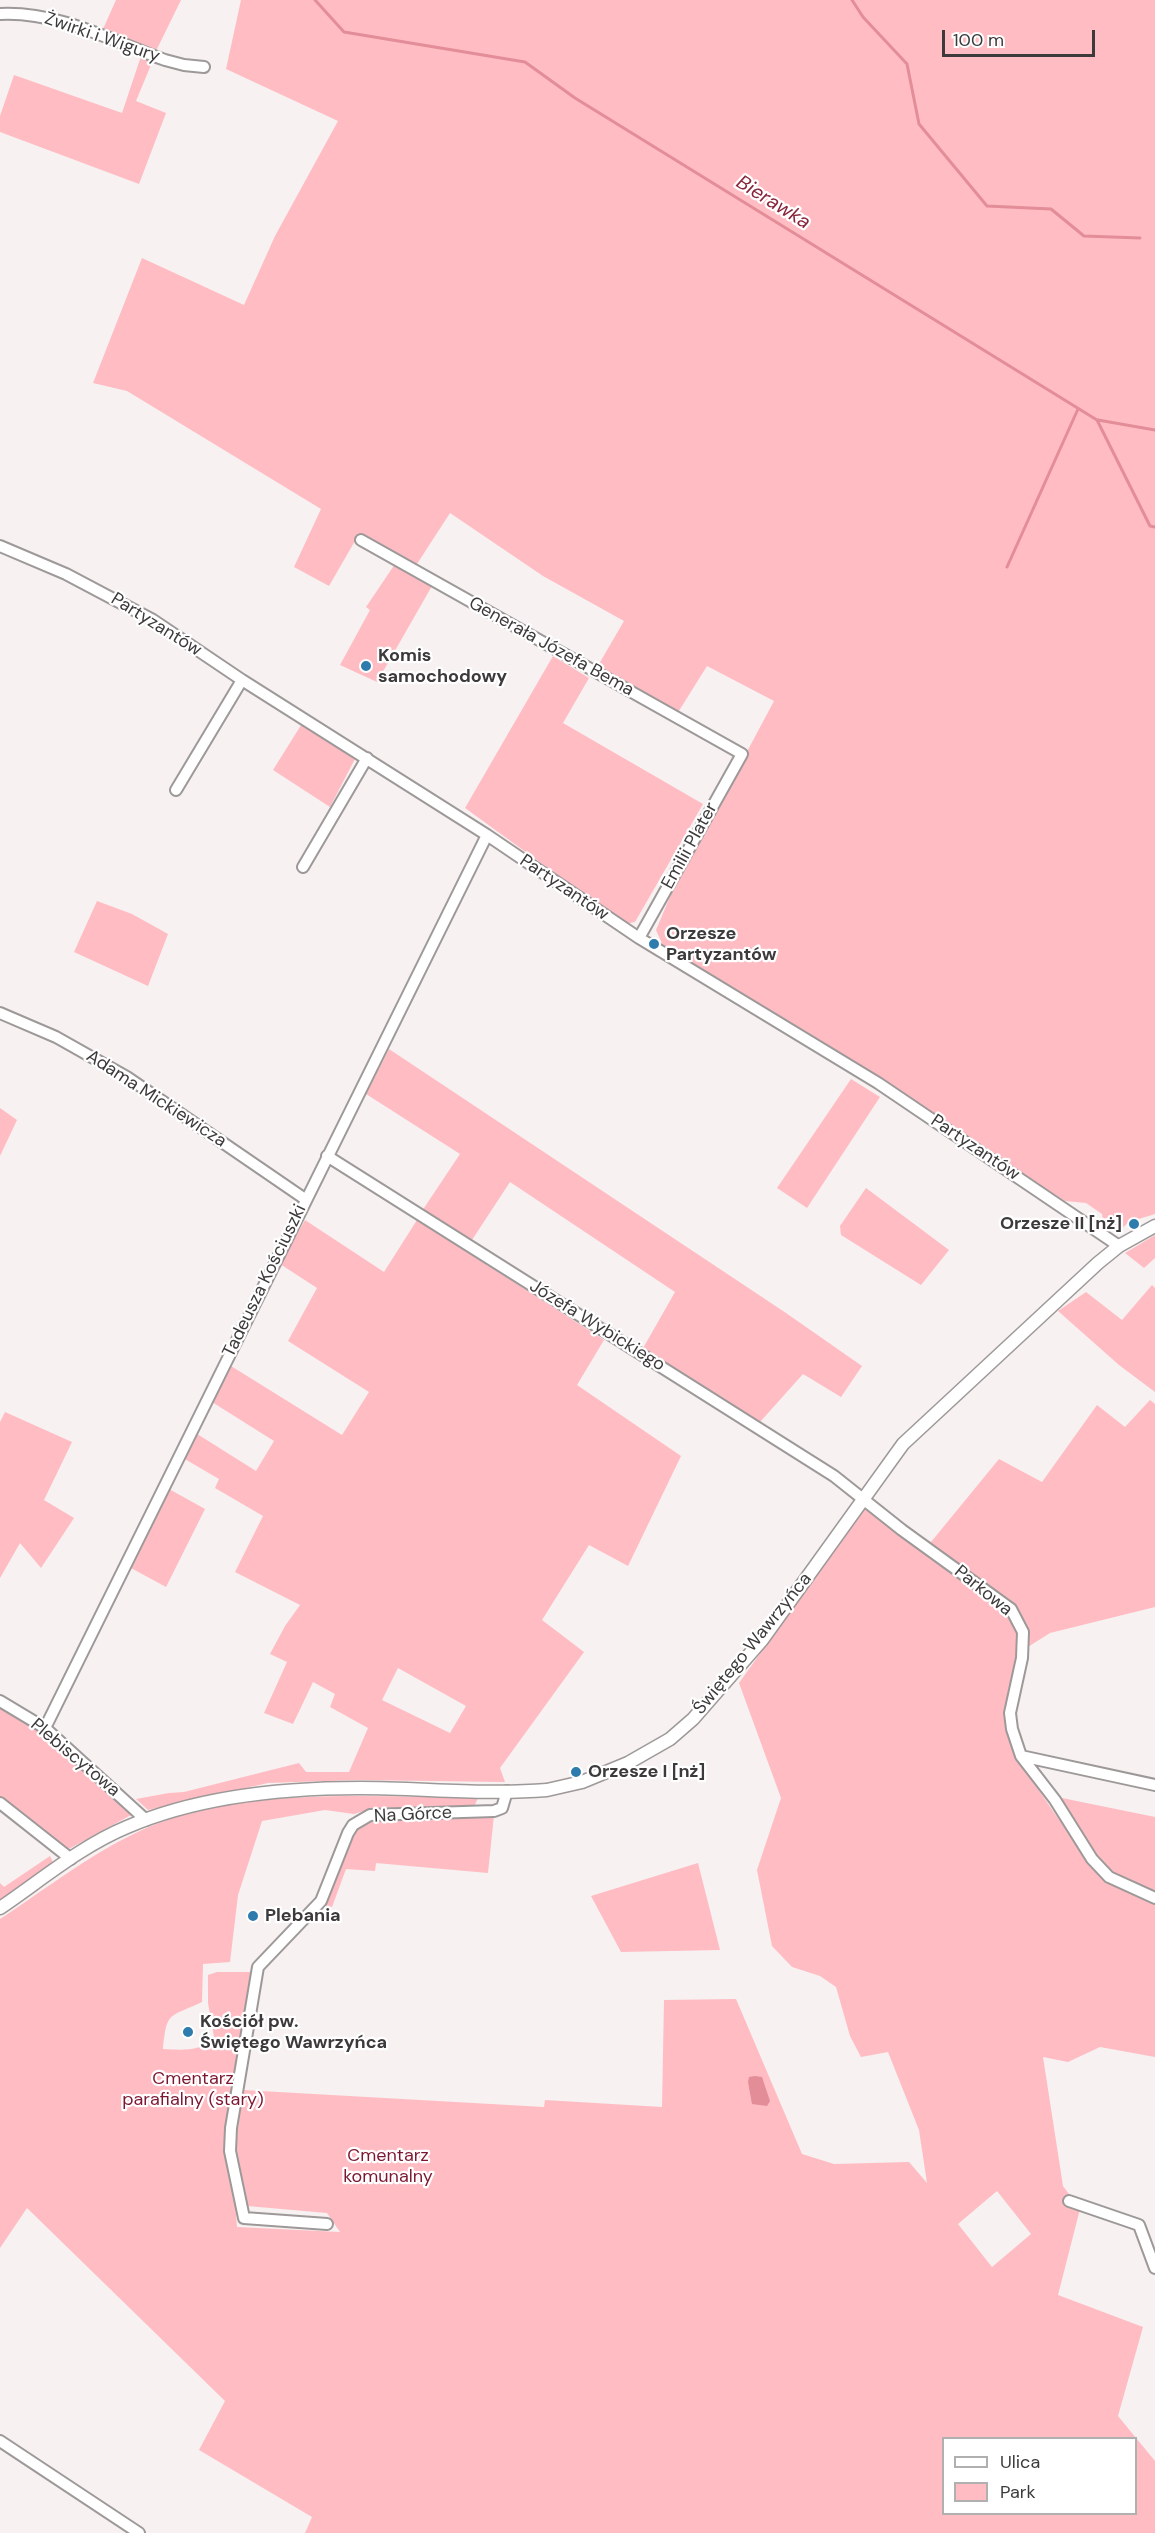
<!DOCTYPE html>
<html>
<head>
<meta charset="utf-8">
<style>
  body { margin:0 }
  #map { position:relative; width:1155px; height:2533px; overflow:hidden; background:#f7f1f1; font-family:"DM Sans",sans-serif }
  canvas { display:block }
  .legend { position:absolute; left:942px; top:2437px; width:195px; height:78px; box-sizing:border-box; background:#fff; border:2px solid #b1b0b0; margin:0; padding:8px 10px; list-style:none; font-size:18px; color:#3c3a3a }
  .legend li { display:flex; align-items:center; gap:12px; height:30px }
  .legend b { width:30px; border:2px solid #b1b0b0 }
  .scale { position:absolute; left:942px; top:30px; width:153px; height:27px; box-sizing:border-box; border:3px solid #3c3a3a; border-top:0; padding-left:8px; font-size:18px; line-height:21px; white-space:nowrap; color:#3c3a3a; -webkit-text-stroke:4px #fff; paint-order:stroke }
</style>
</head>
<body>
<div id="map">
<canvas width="1155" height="2533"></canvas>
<ul class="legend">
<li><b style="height:8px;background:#fff"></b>Ulica</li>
<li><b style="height:16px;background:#ffbcc3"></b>Park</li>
</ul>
<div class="scale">100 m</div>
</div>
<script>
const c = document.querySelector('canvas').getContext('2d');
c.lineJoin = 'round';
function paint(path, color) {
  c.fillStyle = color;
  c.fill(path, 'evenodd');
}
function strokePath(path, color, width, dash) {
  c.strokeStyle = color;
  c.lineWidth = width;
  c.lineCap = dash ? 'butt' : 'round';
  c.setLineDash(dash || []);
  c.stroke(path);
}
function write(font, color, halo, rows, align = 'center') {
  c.font = font + ' "DM Sans",sans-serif';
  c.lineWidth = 4.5;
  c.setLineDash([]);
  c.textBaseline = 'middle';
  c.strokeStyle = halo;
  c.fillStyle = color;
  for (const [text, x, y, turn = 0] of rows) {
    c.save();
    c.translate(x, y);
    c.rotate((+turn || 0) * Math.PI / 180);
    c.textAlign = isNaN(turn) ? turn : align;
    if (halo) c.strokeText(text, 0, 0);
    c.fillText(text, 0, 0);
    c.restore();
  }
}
paint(new Path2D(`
  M116 0H181L156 51 103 29Z
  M241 0H1155V1214L1129 1222 1120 1230 1104 1226 1102 1214 1086 1203 1065 1201 664 948 656 930 672 892 774 701 707 666 677 714 596 669 624 621 543 576 450 513 415 567 359 534 329 586 294 567 321 509 127 391 93 383 142 258 244 305 275 236 338 121 226 69Z
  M141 56 153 60 136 101 166 113 139 184 0 132V116L14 75 122 113Z
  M395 564 432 586 377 682 340 665 370 610 366 607Z
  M553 656 589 678 563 723 703 804 635 922 625 924 465 808Z
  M303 722 356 757 330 807 273 770Z
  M97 901 132 914 168 934 148 986 74 952Z
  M389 1049 786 1313 862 1366 841 1397 803 1374 760 1422 642 1350 675 1292 510 1182 470 1243 422 1211 460 1154 366 1094Z
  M851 1079 880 1097 807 1208 777 1188Z
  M0 1108 17 1120 0 1156Z
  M866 1188 949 1250 921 1285 841 1235 840 1226Z
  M305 1220 384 1272 417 1220 604 1340 577 1385 681 1456 628 1566 589 1545 542 1620 584 1652 500 1768 505 1782 357 1780 268 1783 148 1810 136 1799 169 1793 184 1792 299 1763 306 1772H349L368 1728 330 1707 335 1694 313 1682 293 1724 264 1713 287 1662 270 1654 285 1626 300 1605 235 1572 263 1516 215 1488 219 1479 183 1458 194 1432 256 1471 274 1441 212 1402 231 1366 342 1435 369 1392 288 1341 317 1288 280 1264ZM398 1668 466 1706 450 1733 382 1700Z
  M1155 1235V1258L1144 1268 1125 1253Z
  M1152 1285 1155 1288V1392L1119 1365 1058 1311 1086 1292 1122 1320Z
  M1150 1400 1155 1404V1607L1050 1633 1020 1652 1012 1676 1008 1699 1023 1767 1055 1814 1093 1866 1155 1902V2057L1100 2047 1068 2062 1043 2057 1063 2186 1080 2209 1058 2295 1143 2327 1118 2416 1155 2461V2533H305L312 2517 199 2450 225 2401 27 2208 0 2248V1919C55 1883 110 1838 173 1818 271 1788 377 1797 478 1798L474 1807 371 1809 354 1814 325 1810 262 1821 238 1895 230 1962 203 1964 202 2002C168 2018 167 2011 163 2049 180 2050 203 2052 214 2037L208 2003V1975L217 1972H251L229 2128 237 2227 340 2232 327 2213 247 2206 235 2152 243 2090 544 2107 545 2100 662 2107 664 2000 736 1999 802 2154 834 2164 909 2162 927 2183 919 2130 888 2052 861 2057 850 2036 836 1987 820 1976 792 1967 772 1946 757 1870 781 1798 739 1683 867 1504 931 1542 999 1459 1042 1482 1097 1405 1125 1427ZM997 2191 1031 2234 992 2267 958 2224ZM944 2438H1136V2514H944Z
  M5 1412 72 1442 44 1500 74 1518 41 1568 20 1543 0 1578V1422Z
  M169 1489 205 1509 166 1587 131 1568Z
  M0 1705 43 1731 130 1809 131 1815 67 1850 0 1798Z
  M1057 1797 1155 1817V1893L1112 1873 1094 1854Z
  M494 1815 488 1873 376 1863 375 1871 346 1869 332 1907 322 1906 350 1841 358 1827 374 1820Z
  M50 1856 54 1865 0 1901V1883L4 1887Z
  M698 1863 720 1950 621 1952 591 1896Z`), '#ffbcc3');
paint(new Path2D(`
  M755 2076 762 2077 770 2101 767 2106 752 2104 748 2082 749 2077Z`), '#e38d98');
strokePath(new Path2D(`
  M315 0 344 32 525 62 575 98 1097 420 1150 526 1155 527
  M852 0 863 17 907 64 919 124 987 206 1051 209 1084 236 1140 238
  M1098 420 1155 430
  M1007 567 1078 409`), '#e38d98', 3);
const minor = new Path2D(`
  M0 14C58 11 112 41 165 60L184 65 204 67
  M361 540 742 754 639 938
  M0 546 66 574 153 620 242 680 487 835 639 938 878 1083 1119 1246
  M176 790 242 680
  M303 867 367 758
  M0 1013 56 1037 127 1077 305 1199
  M327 1156 834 1476 902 1530 1011 1609 1023 1632 1022 1658 1010 1713 1012 1729 1021 1756 1055 1800 1092 1859 1109 1877 1155 1898
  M0 1701 45 1728 146 1820
  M45 1728 487 835
  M1021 1756 1155 1785
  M0 1803 71 1859
  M1069 2201 1139 2225 1155 2268
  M327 2224 244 2218 230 2151 231 2128 258 1967 321 1901 348 1833 353 1825 370 1815 494 1811 502 1808 507 1791
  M0 2441 139 2533`);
const tertiary = new Path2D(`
  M0 1908C40 1881 81 1846 127 1827 199 1796 282 1788 360 1788 422 1788 485 1795 547 1790L582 1782 628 1763 670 1739 693 1719 762 1640 903 1444 1098 1263 1119 1246 1155 1226`);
strokePath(minor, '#9e9999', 14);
strokePath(tertiary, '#9e9999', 15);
strokePath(minor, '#fff', 10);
strokePath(tertiary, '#fff', 12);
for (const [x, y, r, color] of [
  [366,666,6,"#2e7bad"],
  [654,944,6,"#2e7bad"],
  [1134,1224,6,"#2e7bad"],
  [576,1772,6,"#2e7bad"],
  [253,1916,6,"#2e7bad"],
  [188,2032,6,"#2e7bad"]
]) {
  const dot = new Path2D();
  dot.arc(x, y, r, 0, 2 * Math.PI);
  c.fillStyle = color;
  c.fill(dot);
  strokePath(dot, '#fff', 2);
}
write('18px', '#3c3a3a', '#fff', [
  ["Żwirki i Wigury",102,38,19],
  ["Partyzantów",156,625,32],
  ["Generała Józefa Bema",551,647,29],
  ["Emilii Plater",690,846,-61],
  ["Partyzantów",564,888,34],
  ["Adama Mickiewicza",156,1099,33],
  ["Partyzantów",975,1148,34],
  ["Tadeusza Kościuszki",265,1281,-64],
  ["Józefa Wybickiego",597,1326,32],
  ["Parkowa",983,1591,39],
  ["Świętego Wawrzyńca",753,1644,-51],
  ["Plebiscytowa",75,1758,40],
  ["Na Górce",413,1815,-3]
]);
write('bold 18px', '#3c3a3a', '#fff', [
  ["Komis",378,656],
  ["samochodowy",378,677],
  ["Orzesze",666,934],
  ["Partyzantów",666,955],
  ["Orzesze II [nż]",1122,1224,"right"],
  ["Orzesze I [nż]",588,1772],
  ["Plebania",265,1916],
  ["Kościół pw.",200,2022],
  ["Świętego Wawrzyńca",200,2043]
], 'left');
write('18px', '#7c1731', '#fff', [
  ["Cmentarz",193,2079],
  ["parafialny (stary)",193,2100],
  ["Cmentarz",388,2156],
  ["komunalny",388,2177]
]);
write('italic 20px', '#89263c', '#fff', [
  ["Bierawka",773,203,32]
]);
</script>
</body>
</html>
